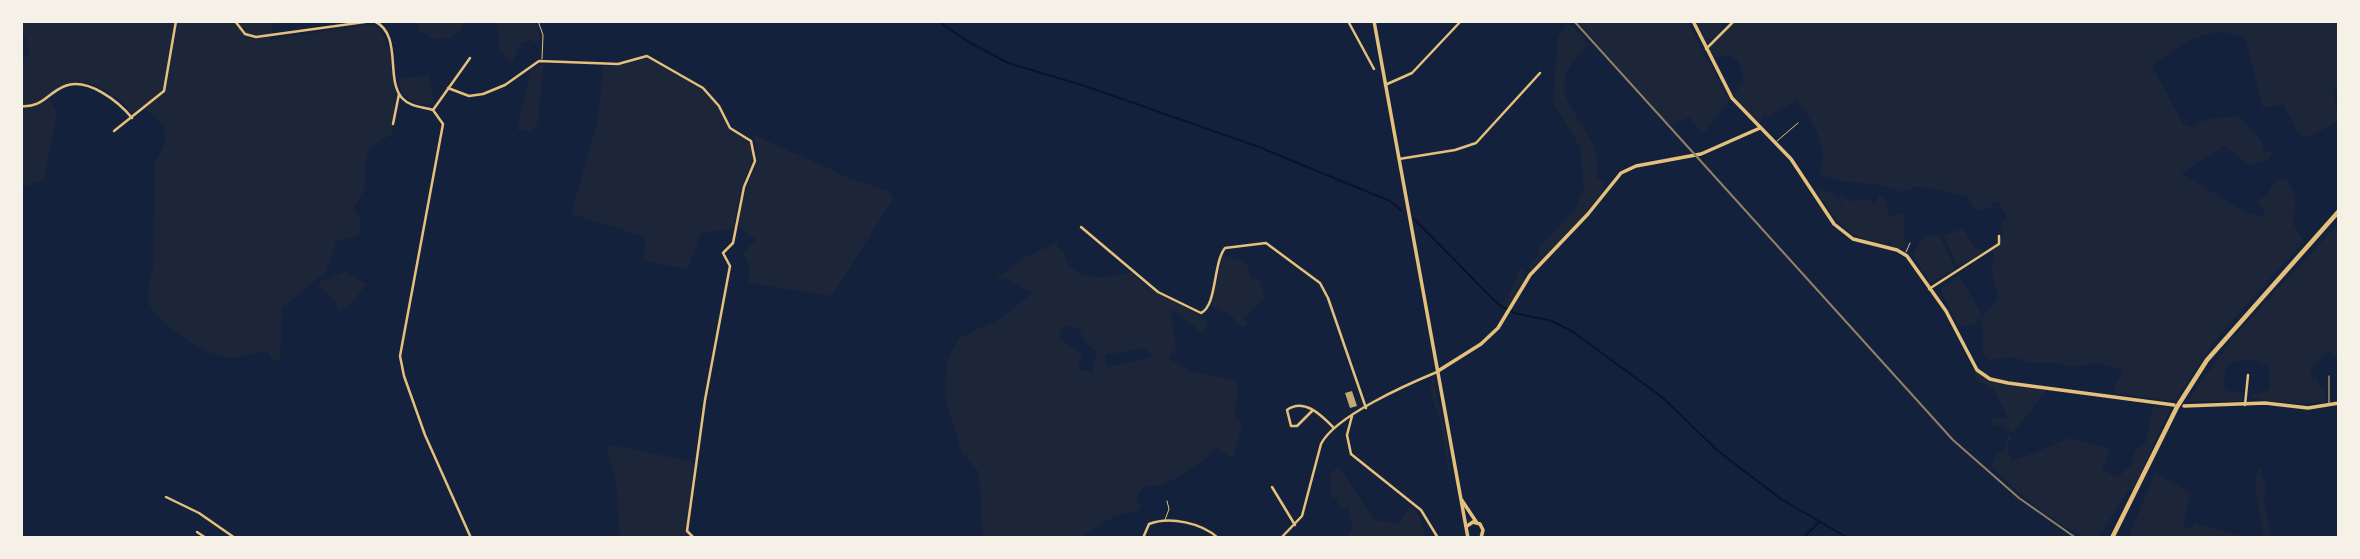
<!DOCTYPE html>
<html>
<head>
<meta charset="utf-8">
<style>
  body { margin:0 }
  #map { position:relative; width:2360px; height:559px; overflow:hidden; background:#14213d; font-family:Poppins,sans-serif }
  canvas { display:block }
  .frame { position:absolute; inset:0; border:23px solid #f6f1e7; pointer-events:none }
</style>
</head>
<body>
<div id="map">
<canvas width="2360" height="559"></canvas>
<div class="frame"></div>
</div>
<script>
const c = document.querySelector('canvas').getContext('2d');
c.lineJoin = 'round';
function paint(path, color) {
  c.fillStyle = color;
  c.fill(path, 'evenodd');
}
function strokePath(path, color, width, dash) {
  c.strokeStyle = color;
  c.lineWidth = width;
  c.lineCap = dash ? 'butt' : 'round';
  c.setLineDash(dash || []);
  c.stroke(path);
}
paint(new Path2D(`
  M21 21H274L270 40 364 25H375C399 49 396 104 392 134L370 147 365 163V188L353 209 361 220 359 235 336 242 326 272 282 308 280 360 271 359 267 351C254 352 237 360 224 357 197 350 162 326 148 303V286L153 269 155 163 165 143 164 127 143 106 133 114C109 86 79 69 48 96L57 113 44 180 21 188V58L30 55 26 38 21 36Z
  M417 21H463L462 28 452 38 433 39 425 33H420Z
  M497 21H536L540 38 537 43 529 40 520 44 511 64 499 49Z
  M1578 21H1688L1729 101 1703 134 1689 117 1670 126Z
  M1722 21V30L1707 43 1697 22Z
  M1732 21H2339V89L2333 91 2339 121 2306 138 2298 133 2283 104 2263 108 2246 40C2214 19 2179 45 2152 66L2183 124 2193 128 2194 124 2209 119 2238 116 2261 140 2263 150 2272 152 2268 160 2251 166 2224 146 2181 174C2208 186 2233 210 2261 217L2265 213 2257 201 2266 196 2275 181 2284 178C2298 190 2296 208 2293 224L2304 241 2215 340 2175 401 2116 393 2113 390 2123 371 2101 363 2071 367 2059 363H2032L2013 357 1989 360 1983 356 1982 318 1975 324 1959 327 1940 289 1959 275 1983 316 1998 299 1992 271 1994 255 1991 246 2002 238 2001 224 2007 218 1998 201H1993L1991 207 1981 211 1973 208 1967 196 1918 186 1902 192C1871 178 1850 189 1819 173 1832 151 1811 119 1797 100L1769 116 1763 115 1760 124 1734 96 1744 79 1738 61 1729 55 1712 58 1709 49Z
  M1566 24 1575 29 1588 45C1533 97 1589 112 1597 158 1598 163 1596 168 1597 174 1597 181 1604 179 1604 187 1603 202 1543 257 1530 271L1529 265 1539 255V248L1575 209 1584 188 1580 147 1553 103 1558 37Z
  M647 58 704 90 719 107 729 130 746 139 752 147 753 158 741 188 733 229 701 233 688 269 643 261 646 237 571 214 598 119 603 66 626 64Z
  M544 63 538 121 533 131 517 130 531 69Z
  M429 75 434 105 418 104 401 93 398 79Z
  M754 135 852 179 888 191 894 197 832 296 748 283 750 267 743 253 756 240 738 226 744 195 758 159Z
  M1815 187 1835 195 1847 215 1837 194 1854 202 1864 199 1876 203 1879 194 1887 203 1888 216 1904 213 1905 249 1892 246 1891 242C1883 245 1877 242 1869 240 1841 233 1829 211 1815 187Z
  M2339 223V362L2329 351 2311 368 2312 378 2317 379 2320 388 2325 389V402C2308 404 2262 404 2249 395L2269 390V367L2251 359 2228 363 2223 382 2226 391 2241 392 2242 401H2187L2236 334Z
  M1958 230H1964L1974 247 1985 251 1958 267 1943 235Z
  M1939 234 1955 269 1930 283 1913 254 1923 238Z
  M1058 242 1057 247 1063 250C1069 283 1105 280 1131 272 1155 299 1187 302 1209 323L1202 333 1172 309C1170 324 1176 334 1176 349L1168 358 1191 371 1238 381 1235 418 1242 424 1233 459 1216 448C1206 461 1176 480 1160 485 1154 486 1148 484 1143 488 1138 492 1138 497 1136 503L1142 504 1139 511 1116 515 1080 538H983L979 472 962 453 947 405 945 390 947 360 960 337 997 321 1032 293 1009 280 995 279 1027 256ZM1067 326 1079 329 1085 343 1096 351 1093 373 1078 369 1082 354 1060 339V331ZM1143 348 1152 354 1151 358 1107 367 1105 355Z
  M1222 255 1246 263 1251 278 1259 279 1265 299 1244 317 1248 325 1242 328 1231 315 1211 305Z
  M1520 269 1524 270V280L1510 309 1501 304 1507 299Z
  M345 272 366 284 351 305 337 311V302L319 286 320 282Z
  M1974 369 2002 384 2047 390 2013 433 2002 425 1995 426 1990 422 1993 418H2008L1993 388 1975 380Z
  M1433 376 1448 447 1452 495 1440 418 1430 392Z
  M2153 406 2170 408 2135 488 2128 491 2098 538C2066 538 2014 488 1991 466L1998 453 2004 449 2008 434 2012 438 2007 444 2011 462 2070 438 2110 449 2102 470 2118 477 2131 465 2135 451 2146 442Z
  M611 445 694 462 686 538H620L616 481 607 452Z
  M2260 467 2266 488 2264 504 2272 538H2264C2263 522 2249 479 2260 467Z
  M1336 469H1341L1374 520 1399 524 1410 504 1420 518 1425 538H1347L1352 528 1349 507H1338V499L1331 497 1330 473Z
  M2155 473 2190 492 2183 529 2192 528 2194 523 2248 538H2128Z`), '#1d2539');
strokePath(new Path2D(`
  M938 21 967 41 1008 63 1085 86 1259 147 1390 201 1401 210
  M1414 219 1498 304 1514 313 1552 321 1573 332 1662 397 1718 451 1781 499 1848 538
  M1803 538 1819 522`), '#0b132b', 2);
paint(new Path2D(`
  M1352 391 1357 406 1350 408 1345 393Z`), '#c6a872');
strokePath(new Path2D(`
  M538 21 543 35 542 59
  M1777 141 1798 123
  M1906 252 1910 243
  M2329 376V403
  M1165 520 1169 509 1167 501`), '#e5c07b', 1);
strokePath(new Path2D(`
  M235 21 245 34 256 37 372 21
  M374 21C403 34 385 79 402 98 410 107 423 107 433 110L443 124 400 356 404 376 425 435 471 538
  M1348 21 1374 69
  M1706 49 1734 21
  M1385 85 1412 73 1461 21
  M448 88 469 96 483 94 505 85 539 61 618 64 647 56 703 88 719 106 730 128 751 141 755 161 744 187 733 243 723 253 730 266 705 400 687 531 693 537 788 538
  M21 106C43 108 47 93 65 86 88 77 119 102 132 118
  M433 110 470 58
  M393 124 399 94
  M114 131 164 91 176 21
  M1399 159 1455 150 1476 143 1540 73
  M1081 227 1158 292 1201 313C1217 306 1213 263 1225 248L1266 243 1320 283 1328 298 1366 408
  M1929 289 1999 244V236
  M2245 405 2248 375
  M1313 410 1297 426H1291L1287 410C1304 397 1322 416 1334 428
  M1352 416 1347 435 1351 454 1421 510 1438 538
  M1272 487 1295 525
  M166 497 199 513 235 538
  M197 532 206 538
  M1143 538 1149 524C1170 516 1202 523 1218 538
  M1281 538 1302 516 1321 444C1335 416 1408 384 1437 372`), '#e5c07b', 2.5);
strokePath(new Path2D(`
  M1693 21 1732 98 1791 159 1834 224 1853 239 1897 250 1907 256 1946 311 1977 370 1990 379 2008 383 2174 405
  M1438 371 1481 344 1498 328 1530 275 1588 214 1621 173 1636 166 1701 154 1760 128
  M2184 406 2265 403 2308 408 2339 403`), '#e5c07b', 3.5);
strokePath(new Path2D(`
  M1374 21 1468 538
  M1461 499 1477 523
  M1467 526 1473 522 1480 524 1483 530 1481 538`), '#e5c07b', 3.5);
strokePath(new Path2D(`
  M2112 538 2177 407 2207 360 2339 211`), '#e5c07b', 4.5);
strokePath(new Path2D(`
  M1574 21 1953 440 2019 498 2076 538`), '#918062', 2);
</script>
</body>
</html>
